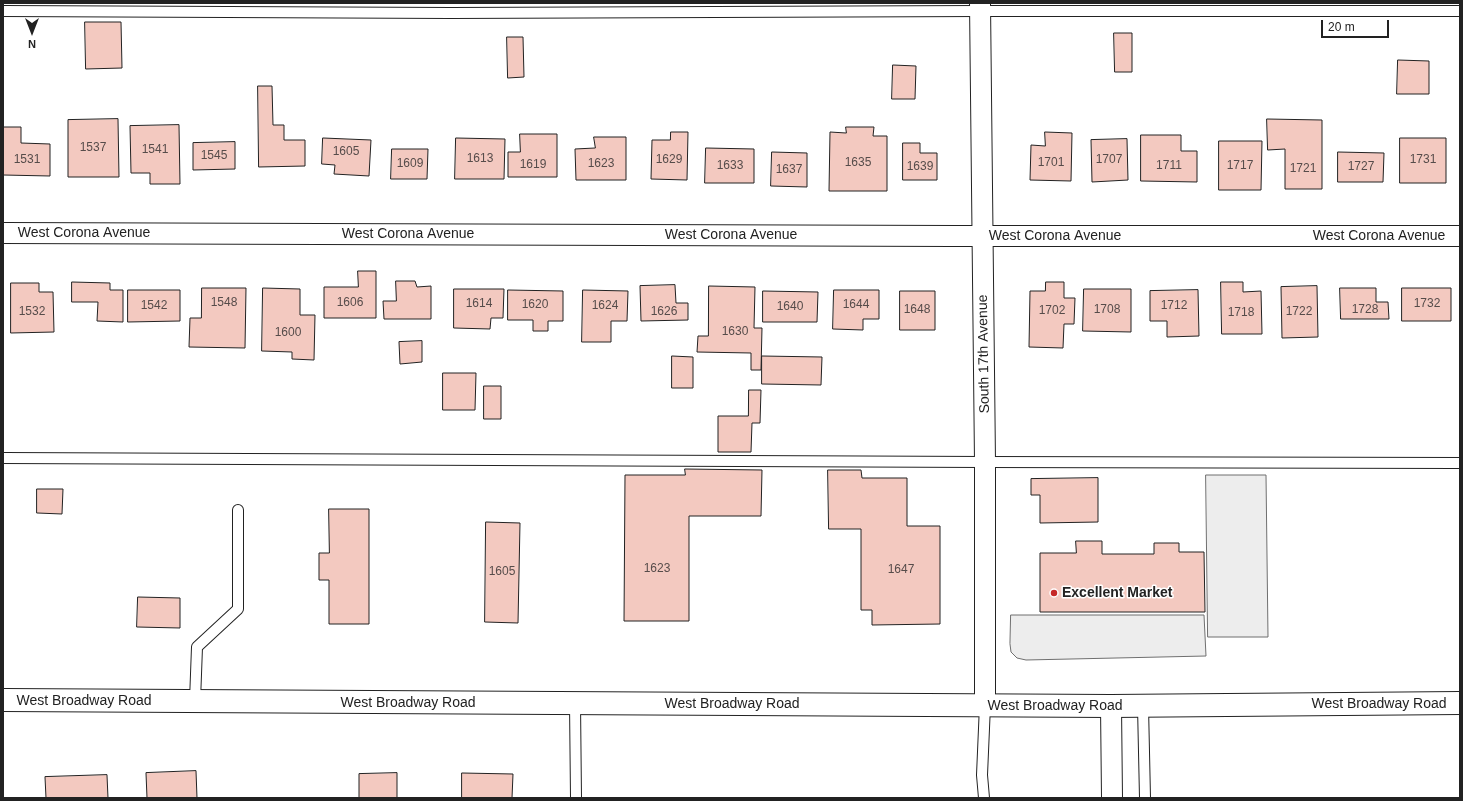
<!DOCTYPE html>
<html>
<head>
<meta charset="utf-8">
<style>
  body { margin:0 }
  #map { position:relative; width:1463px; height:801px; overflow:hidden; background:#fff; font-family:Arial,sans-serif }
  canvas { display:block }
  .frame { position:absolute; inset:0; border:4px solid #222; pointer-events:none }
  .north { position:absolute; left:12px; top:12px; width:40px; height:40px; -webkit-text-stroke:3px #fff; paint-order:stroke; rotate:180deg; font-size:11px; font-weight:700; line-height:16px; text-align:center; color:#222 }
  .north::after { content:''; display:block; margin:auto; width:14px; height:18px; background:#222; clip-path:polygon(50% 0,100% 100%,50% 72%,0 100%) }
  .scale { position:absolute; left:1321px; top:20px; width:68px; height:18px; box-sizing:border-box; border:2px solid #222; border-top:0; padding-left:5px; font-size:12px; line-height:14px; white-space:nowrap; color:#222; -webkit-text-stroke:3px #fff; paint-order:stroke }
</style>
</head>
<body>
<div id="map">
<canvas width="1463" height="801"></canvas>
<div class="frame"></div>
<div class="north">N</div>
<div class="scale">20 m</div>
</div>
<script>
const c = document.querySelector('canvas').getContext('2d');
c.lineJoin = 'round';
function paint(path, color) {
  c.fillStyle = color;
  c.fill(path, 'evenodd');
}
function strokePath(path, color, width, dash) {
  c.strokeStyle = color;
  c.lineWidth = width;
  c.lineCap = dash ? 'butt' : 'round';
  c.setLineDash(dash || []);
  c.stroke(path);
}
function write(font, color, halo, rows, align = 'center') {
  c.font = font + ' Arial,sans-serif';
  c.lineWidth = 3;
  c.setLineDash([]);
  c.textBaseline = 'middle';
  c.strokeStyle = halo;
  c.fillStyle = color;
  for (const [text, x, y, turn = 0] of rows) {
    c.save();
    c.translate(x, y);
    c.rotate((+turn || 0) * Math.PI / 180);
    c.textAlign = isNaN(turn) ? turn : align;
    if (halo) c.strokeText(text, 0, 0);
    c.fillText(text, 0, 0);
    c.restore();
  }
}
const parking = new Path2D(`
  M1206 475H1266L1268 637H1208Z
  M1011 615H1204L1206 656 1026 660 1017 658 1011 652 1010 644Z`);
paint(parking, '#ededed');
strokePath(parking, '#6f6f6f', 1);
const building = new Path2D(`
  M85 22H121L122 68 86 69Z
  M1114 33H1132V72H1115Z
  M507 37H523L524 77 508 78Z
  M1398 60 1429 61V94H1397Z
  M893 65 916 66 915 99H892Z
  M258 86H272L273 125H284V140H305V166L259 167Z
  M118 119 119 177H68V120Z
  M1267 119 1322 120V189H1285V149L1268 150Z
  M179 125 180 184H150V173H131L130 126Z
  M3 127H21V143L50 144V176L3 175Z
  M846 127H874L873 136H887V191H829L830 132 846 133Z
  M671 132H688L687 180 651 179 652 140H670Z
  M1045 132 1072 133 1071 181 1030 180 1031 145 1045 146Z
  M520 134H557V177H508V152H520Z
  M1141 135H1181V151H1197V182L1141 181Z
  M594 137H626V180H576L575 149 595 148Z
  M323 138 371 140 369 176 334 174 335 165 322 164Z
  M456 138 505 139 504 179H455Z
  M1400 138H1446V183H1400Z
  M1127 139 1128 180 1092 182 1091 140Z
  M1219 141H1262L1261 190H1219Z
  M235 142V169L193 170V143Z
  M903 143H920V153H937V180H903Z
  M706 148 754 149V183H705Z
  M392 149H428L427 179H391Z
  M772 152 807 153V187L771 186Z
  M1338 152 1384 153 1383 182H1338Z
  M358 271H376V318H324V287H358Z
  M396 281H415L417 287 431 286V319H384L383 301H396Z
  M72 282 110 283V290H123V322L97 321 98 302H72Z
  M1046 282H1064V298H1075L1074 324H1064L1063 348 1029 347 1030 291H1045Z
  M1221 282H1243V292L1261 291 1262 334H1222Z
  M11 283H39V292H53L54 332 11 333Z
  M675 285 676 303H688V320L641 321 640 286Z
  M709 286 755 287 754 328H762L761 370H751V353L697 352 698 336H708Z
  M1317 286 1318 337 1282 338 1281 287Z
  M202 288H246L245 348 189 347 190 318H201Z
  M263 288 300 289V315H315L314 360 292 359V352L262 351Z
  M1340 288H1376V302H1388L1389 319H1341Z
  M1402 288H1451V321H1402Z
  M454 289H504L503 318H491L490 329 454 328Z
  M1084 289H1131V332L1083 331Z
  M128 290H180V321L128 322Z
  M508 290 563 291V321H548V331H533V320H508Z
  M583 290 628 291 627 321H611V342H582Z
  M834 290H879V319H863V330L833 329Z
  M1198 290 1199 336 1167 337V321H1150V291Z
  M763 291 818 292 817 322H763Z
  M900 291H935V330H900Z
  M422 341V362L400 364 399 342Z
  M672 356 693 357V388H672Z
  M762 356 822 357 821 385 762 384Z
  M443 373H476L475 410H443Z
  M484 386H501V419H484Z
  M749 390H761L760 423H752L751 452H718V416H748Z
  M685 469 762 470 761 516H689V621H624L625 475H685Z
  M828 470H861L862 478H907V526H940V624L872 625V610H861V529H829Z
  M1098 478V522L1040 523V495H1031V479Z
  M37 489H63L62 514 37 513Z
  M329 509H369V624H329V580H319V553H329Z
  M486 522 520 523 518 623 485 622Z
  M1076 541H1102V554H1154V543H1179V552H1204L1205 612H1040V553H1076Z
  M138 597 180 598V628L137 627Z
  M196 771 197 798H147L146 773Z
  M397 773V798H359V774Z
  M462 773 513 774 512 798H462Z
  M107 775 108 798H46L45 777Z`);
paint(building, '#f3c9c0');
strokePath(building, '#222', 1);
const service = new Path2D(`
  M3 11 451 13 980 11H1460
  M3 458 985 462 1460 463
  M195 701 197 647 238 609V510
  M575 703 576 798
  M1143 706 1145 798
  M984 798 982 775 985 705`);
const minor = new Path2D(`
  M980 3 985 462V705
  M3 233 954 236H1460
  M1111 706 1112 798`);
const secondary = new Path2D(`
  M3 700 1111 706 1460 703`);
strokePath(service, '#222', 12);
strokePath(minor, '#222', 22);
strokePath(secondary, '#222', 24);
strokePath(service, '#fff', 10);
strokePath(minor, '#fff', 20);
strokePath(secondary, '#fff', 22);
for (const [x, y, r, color] of [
  [1054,593,4,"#c62828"]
]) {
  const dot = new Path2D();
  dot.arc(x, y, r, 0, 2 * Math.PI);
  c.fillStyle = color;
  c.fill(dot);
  strokePath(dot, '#fff', 1.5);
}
write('12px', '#564c4a', null, [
  ["1537",93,148],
  ["1541",155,150],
  ["1605",346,152],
  ["1545",214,156],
  ["1613",480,159],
  ["1531",27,160],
  ["1629",669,160],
  ["1707",1109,160],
  ["1731",1423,160],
  ["1635",858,163],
  ["1701",1051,163],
  ["1609",410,164],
  ["1623",601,164],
  ["1619",533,165],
  ["1633",730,166],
  ["1711",1169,166],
  ["1717",1240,166],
  ["1639",920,167],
  ["1727",1361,167],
  ["1721",1303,169],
  ["1637",789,170],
  ["1548",224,303],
  ["1606",350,303],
  ["1614",479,304],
  ["1732",1427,304],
  ["1620",535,305],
  ["1644",856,305],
  ["1542",154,306],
  ["1624",605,306],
  ["1712",1174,306],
  ["1640",790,307],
  ["1648",917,310],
  ["1708",1107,310],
  ["1728",1365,310],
  ["1702",1052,311],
  ["1532",32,312],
  ["1626",664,312],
  ["1722",1299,312],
  ["1718",1241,313],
  ["1630",735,332],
  ["1600",288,333],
  ["1623",657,569],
  ["1647",901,570],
  ["1605",502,572]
]);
write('14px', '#222', '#fff', [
  ["West Corona Avenue",84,233],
  ["West Corona Avenue",408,234],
  ["West Corona Avenue",731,235],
  ["West Corona Avenue",1055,236],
  ["West Corona Avenue",1379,236],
  ["South 17th Avenue",984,354,-91],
  ["West Broadway Road",84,701],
  ["West Broadway Road",408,703],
  ["West Broadway Road",732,704],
  ["West Broadway Road",1379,704],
  ["West Broadway Road",1055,706]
]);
write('bold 14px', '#222', '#fff', [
  ["Excellent Market",1062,593]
], 'left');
</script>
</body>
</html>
